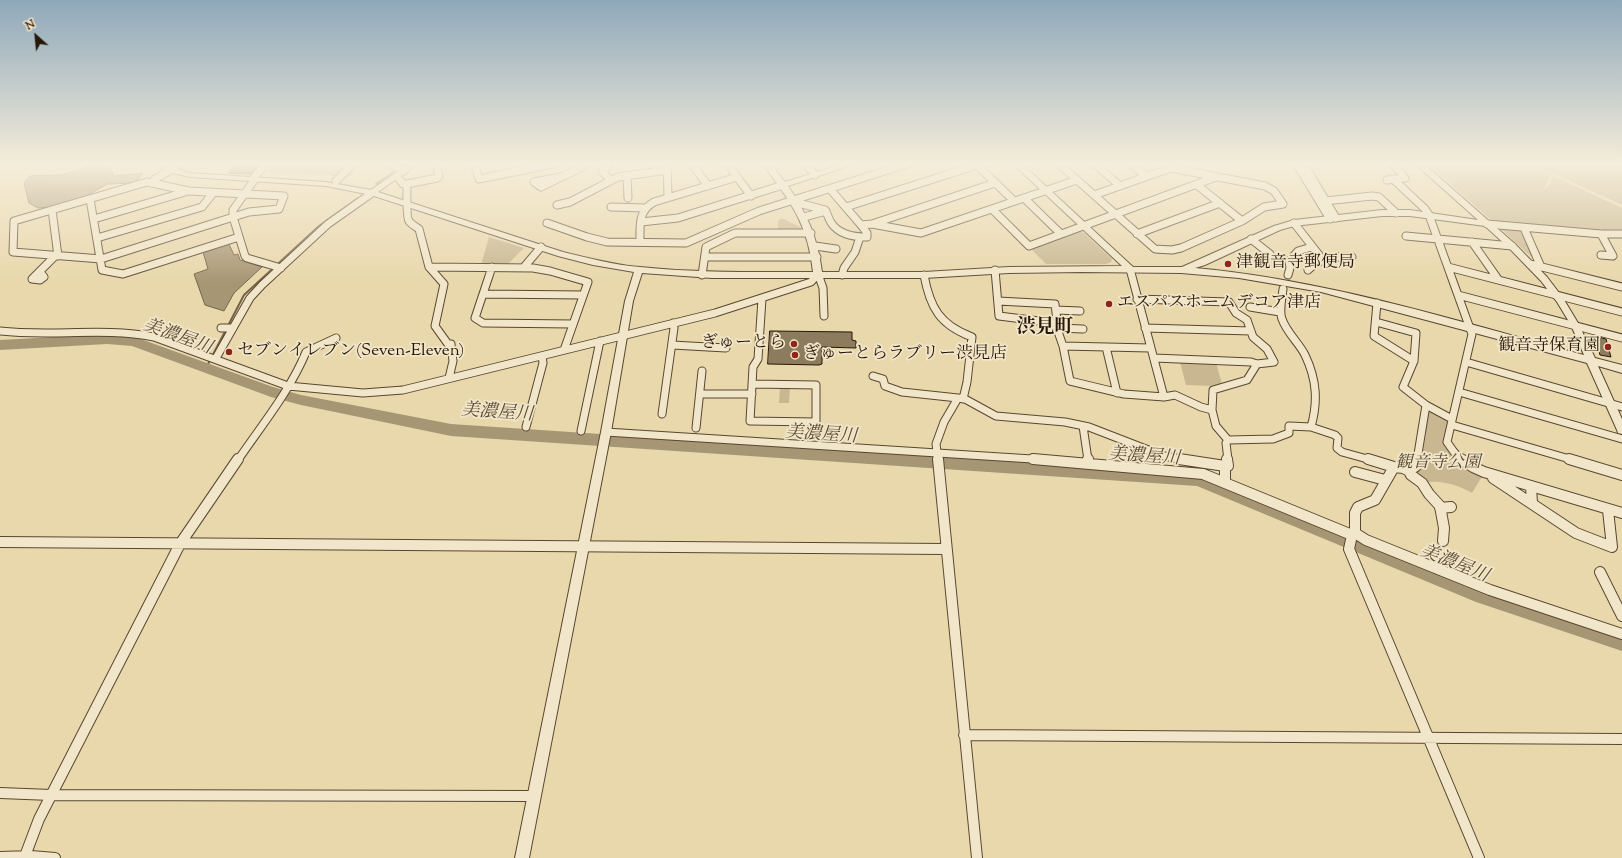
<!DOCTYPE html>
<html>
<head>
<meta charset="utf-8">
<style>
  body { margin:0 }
  #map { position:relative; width:1622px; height:858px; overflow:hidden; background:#e9d8ac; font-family:"Sorts Mill Goudy",serif }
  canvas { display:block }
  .north { position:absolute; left:16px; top:16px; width:40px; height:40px; -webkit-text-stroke:3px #f1e6c9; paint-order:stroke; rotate:333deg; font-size:11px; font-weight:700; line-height:16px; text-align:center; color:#271708 }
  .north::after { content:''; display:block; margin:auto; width:14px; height:18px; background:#271708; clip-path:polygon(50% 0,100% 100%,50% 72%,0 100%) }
</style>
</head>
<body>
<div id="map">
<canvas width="1622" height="858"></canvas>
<div class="north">N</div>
</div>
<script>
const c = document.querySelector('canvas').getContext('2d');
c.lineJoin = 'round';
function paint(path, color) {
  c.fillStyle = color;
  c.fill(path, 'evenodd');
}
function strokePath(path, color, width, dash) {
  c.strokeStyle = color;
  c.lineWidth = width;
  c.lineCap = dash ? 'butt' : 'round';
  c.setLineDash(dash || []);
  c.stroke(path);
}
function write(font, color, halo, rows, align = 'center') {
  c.font = font + ' "Sorts Mill Goudy","Noto Serif JP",serif';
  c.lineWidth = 3.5;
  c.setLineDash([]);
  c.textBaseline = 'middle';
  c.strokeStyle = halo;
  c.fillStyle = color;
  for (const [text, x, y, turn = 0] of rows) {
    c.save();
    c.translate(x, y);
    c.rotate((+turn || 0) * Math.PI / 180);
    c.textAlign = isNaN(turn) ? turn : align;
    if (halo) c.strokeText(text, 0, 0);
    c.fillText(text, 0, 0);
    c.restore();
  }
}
paint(new Path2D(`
  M274 163H358L350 176 342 179 330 175 267 173Z
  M1450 163H1502L1501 169 1503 163H1609L1622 168V205L1552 173 1543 190 1550 184 1552 175 1622 208V230L1601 231 1498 223 1491 220 1432 168Z
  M780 219H784L804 229 799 231H778V221Z
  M1503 229 1520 231 1524 233 1537 262 1502 230Z
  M1077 231 1084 233 1112 259 1111 262 1106 264H1046L1030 248Z
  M489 237 524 248 507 265H481Z
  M1180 362 1216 363 1222 384 1214 386 1186 385Z
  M780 387H790L789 403H779Z
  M1428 412C1436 412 1443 417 1449 423L1444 441 1447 447 1483 475 1472 493C1459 485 1439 479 1424 483L1413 475C1426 457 1425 433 1428 412Z`), '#c8b790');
const water = new Path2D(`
  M96 163H108L114 176 143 173 135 183 107 184 88 195 71 202 49 207 38 208 29 203 24 183 30 176 60 175 76 171Z
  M229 244 234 255 238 254 240 260 262 267 234 293 224 311 205 305 194 274 208 269 203 252Z`);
paint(water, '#a79674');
strokePath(water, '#746349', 1);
strokePath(new Path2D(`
  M376 184 407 163
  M206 368 244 295 319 226 358 198`), '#746349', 2);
paint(new Path2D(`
  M107 334 138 338 273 387 301 395 451 424 1198 474 1484 590 1622 635V651L1476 602 1197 486 451 436 301 405 271 397 132 346 107 344 0 350V340Z`), '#a79674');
const building = new Path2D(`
  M237 163H260L252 173 249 174 229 173Z
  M770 331 852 332V340L856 341V348L822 347V364L819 365 768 364Z
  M1598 337 1606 339 1611 357 1600 355 1595 340H1599Z`);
paint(building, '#8c7b5d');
strokePath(building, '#271708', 1);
const minorFar1 = new Path2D(`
  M388 163 404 171
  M474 163 479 179 558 163
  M667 163 668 197
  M691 163 708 186
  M727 163 751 196
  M805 163 815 175
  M975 163 1014 201
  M1058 163 1094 195
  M1094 163 1120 186
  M1130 163 1146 176
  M610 164 602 171 611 181
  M1305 166 1336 218
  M1171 168 1265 186 1274 191 1283 204 1264 207 1242 221 1181 248 1172 250 1155 249 1094 195Z
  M1299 168 1330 219
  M627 175 628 198
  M397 176 403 184H407C407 192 406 217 409 221 411 224 416 227 419 229L429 267 444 284 435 326 448 344H451L453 361 449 378
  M561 177 534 182 541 187 584 166 587 163
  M253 179 266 163
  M255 179 233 210V217L245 256 247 258 281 268
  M1393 179 1425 209 1429 215 1472 334 1447 442 1454 452 1462 460
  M1387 180 1405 178 1393 164
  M336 181 354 163
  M147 182 189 191 284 196 279 209 249 212 101 259 13 252 14 221Z
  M151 183 155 179 183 163
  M407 184 437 178 439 176 436 163
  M1197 185 1242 221
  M830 189 861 225 872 224 995 183
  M1024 198 1061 234
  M90 199 102 270 123 274 239 237
  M1325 201 1372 196 1379 197 1396 213
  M795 204H802L825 210C828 215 829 220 832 224 840 235 855 237 867 237V233L861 225
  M557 205 570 202 618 177 668 170
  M611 207 645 208
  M846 207 977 165
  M992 209 1029 246 1216 177
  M52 210 58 256
  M804 217 826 211
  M94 219 185 192
  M641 222 678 218 783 185
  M547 223 587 237 607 242 686 243 759 211 910 163
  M1294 223 1323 260
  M872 224 921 233 1077 180
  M1487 224 1601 234H1622
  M1524 228 1541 267
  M1137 234 1220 203
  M1601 234 1613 256 1601 255
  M1406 236 1512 246
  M97 238 202 207 213 193
  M1251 239 1270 254 1266 257
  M640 242C640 225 638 211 654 202L737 177
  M1472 242 1498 279
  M815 246 836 249
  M705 257H817
  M1530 264 1622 287
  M429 267 533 268 550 271 588 282 564 350
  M492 267 475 318 483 323 573 324
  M524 267 541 247
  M1448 267 1622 312
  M1130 269 1164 397
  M995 270 999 316 1055 323 1063 346 1070 381 1124 394 1164 397 1175 395 1201 407 1212 410 1213 390 1247 380 1257 364
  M1308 270C1320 258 1335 256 1352 257
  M40 272 44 277 40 280 32 279 55 256
  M702 275 706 247 735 233H811
  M842 275 844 268 855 252 860 237
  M924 275C930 308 940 325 972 337L967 382 963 399
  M1288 275 1290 268 1289 261 1298 251 1312 247
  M484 294 583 295
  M1458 295 1622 338
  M1137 299 1229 302 1236 313 1247 320 1253 337 1267 349 1274 362 1257 364 1251 362 1154 358
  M998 301 1055 304 1057 321 1055 323
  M1377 303 1374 336 1414 361
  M1250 307 1280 312
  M1056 310 1080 311
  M1376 322 1416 333 1414 361 1403 387 1426 405 1452 419
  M221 328H233
  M1057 328 1083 329
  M1145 328 1251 331
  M0 331C52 337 103 327 154 337L288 386 363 393 403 390 715 313 811 282 818 274 823 288 824 316
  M672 345 726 348
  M1063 346 1150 348
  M1106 347 1117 393
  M216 358 250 298 262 285 328 224 372 193
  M1466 362 1622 407
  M873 376 883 379 885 386 902 392 958 398
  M753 384 816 385V422L750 421 753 367 758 359 762 299
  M1459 392 1622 439
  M700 394H752
  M1212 410 1216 426 1228 440 1226 443 1228 460
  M662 414 674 328 673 323
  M1452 425 1573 460
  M1083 426 1088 460
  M526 427 543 363 542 356
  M1311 427 1335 435 1338 438 1337 448 1342 452 1371 460
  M696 428 702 371
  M581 431 600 341
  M606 432 1048 460
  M1228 440 1273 439 1289 433V426L1311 427C1318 402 1317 380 1305 355 1299 343 1287 333 1282 319 1279 312 1282 298 1283 289
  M238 460C261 426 290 391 306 352L336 338
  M938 460 936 444 944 422 958 398 965 399 996 416 1065 422 1089 427 1164 456 1184 460
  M1417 460 1426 405`);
const minor = new Path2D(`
  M938 459 977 858
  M1033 459 1203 474 1352 535 1355 533 1366 540 1490 590 1622 634
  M1088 459V463
  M1179 459 1225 466
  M1368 459 1394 467
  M1461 459 1473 467 1484 472 1622 513
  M1569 459 1622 475
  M1409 471 1411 475 1422 483 1429 494 1440 506 1444 528 1443 541
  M1355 472 1385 480
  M1493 478 1576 533 1612 547 1608 510
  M1225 483V466H1228L1227 459
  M1531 486 1532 503
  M1440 508 1451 507
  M1355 533V513L1358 507 1375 500 1394 467 1403 468 1409 471 1416 466 1417 459
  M1352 535 1349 549 1479 858
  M0 542 946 549
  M1600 572 1622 616
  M964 735 1622 739
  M0 793 51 795 534 796
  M25 856 39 819 180 544 238 459
  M0 857 31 856 55 858`);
const tertiary = new Path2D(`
  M156 163H165L174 168 190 173 326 182 371 190 410 163H419L378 192 563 252C588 258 614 265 640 267 698 273 756 272 813 272 808 223 790 201 762 163H770L785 182 846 163H858L788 186C807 213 818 239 822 272H924L1009 267 1122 266 1012 163H1021L1133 267H1182L1274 226 1294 220 1382 210H1410L1478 220 1414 163H1423L1515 244 1547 277 1563 298 1578 323 1595 358 1622 365V373L1598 366 1622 419V434L1618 433 1617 430 1587 363 1321 292 1239 278 1181 273 1082 272 1009 273 924 278H712L642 273 633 301 611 432 529 858H515L601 432 625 301 634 272 593 265 558 256 371 195 326 186 190 177 168 172ZM1382 216H1410L1485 226 1509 248 1541 281 1557 302 1571 325 1584 355C1456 321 1328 280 1195 268L1205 265 1280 230 1294 226Z`);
strokePath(minorFar1, '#584731', 9);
strokePath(minor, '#584731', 12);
strokePath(tertiary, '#584731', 2);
strokePath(minorFar1, '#f1e6c9', 7);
strokePath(minor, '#f1e6c9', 10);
paint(tertiary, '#f1e6c9');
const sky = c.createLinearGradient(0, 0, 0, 283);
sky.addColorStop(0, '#8ea8ba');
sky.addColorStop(0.58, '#f5edda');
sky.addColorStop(1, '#f5edda00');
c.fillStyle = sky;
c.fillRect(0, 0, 1622, 283);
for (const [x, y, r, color] of [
  [1228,264,4,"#8f2418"],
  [1109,304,4,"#8f2418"],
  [794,344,4,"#8f2418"],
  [1608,347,4,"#8f2418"],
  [229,352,4,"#8f2418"],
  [795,355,4,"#8f2418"]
]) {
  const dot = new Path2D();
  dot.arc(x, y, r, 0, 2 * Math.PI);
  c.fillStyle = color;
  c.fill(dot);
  strokePath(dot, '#f1e6c9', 1.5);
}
write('17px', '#271708', '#f1e6c9', [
  ["津観音寺郵便局",1236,264],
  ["エスパスホームデコア津店",1117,304],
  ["ぎゅーとら",786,344,"right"],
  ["観音寺保育園",1600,347,"right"],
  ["セブンイレブン(Seven-Eleven)",237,352],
  ["ぎゅーとらラブリー渋見店",803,355]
], 'left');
write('italic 17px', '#574731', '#f1e6c9', [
  ["観音寺公園",1438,464]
]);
write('italic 18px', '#5a4a33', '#f1e6c9', [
  ["美濃屋川",177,338,20],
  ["美濃屋川",497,414,4],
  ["美濃屋川",821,436,4],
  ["美濃屋川",1144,458,4],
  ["美濃屋川",1454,565,22]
]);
write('bold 19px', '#271708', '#f1e6c9', [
  ["渋見町",1045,329]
]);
</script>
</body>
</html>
